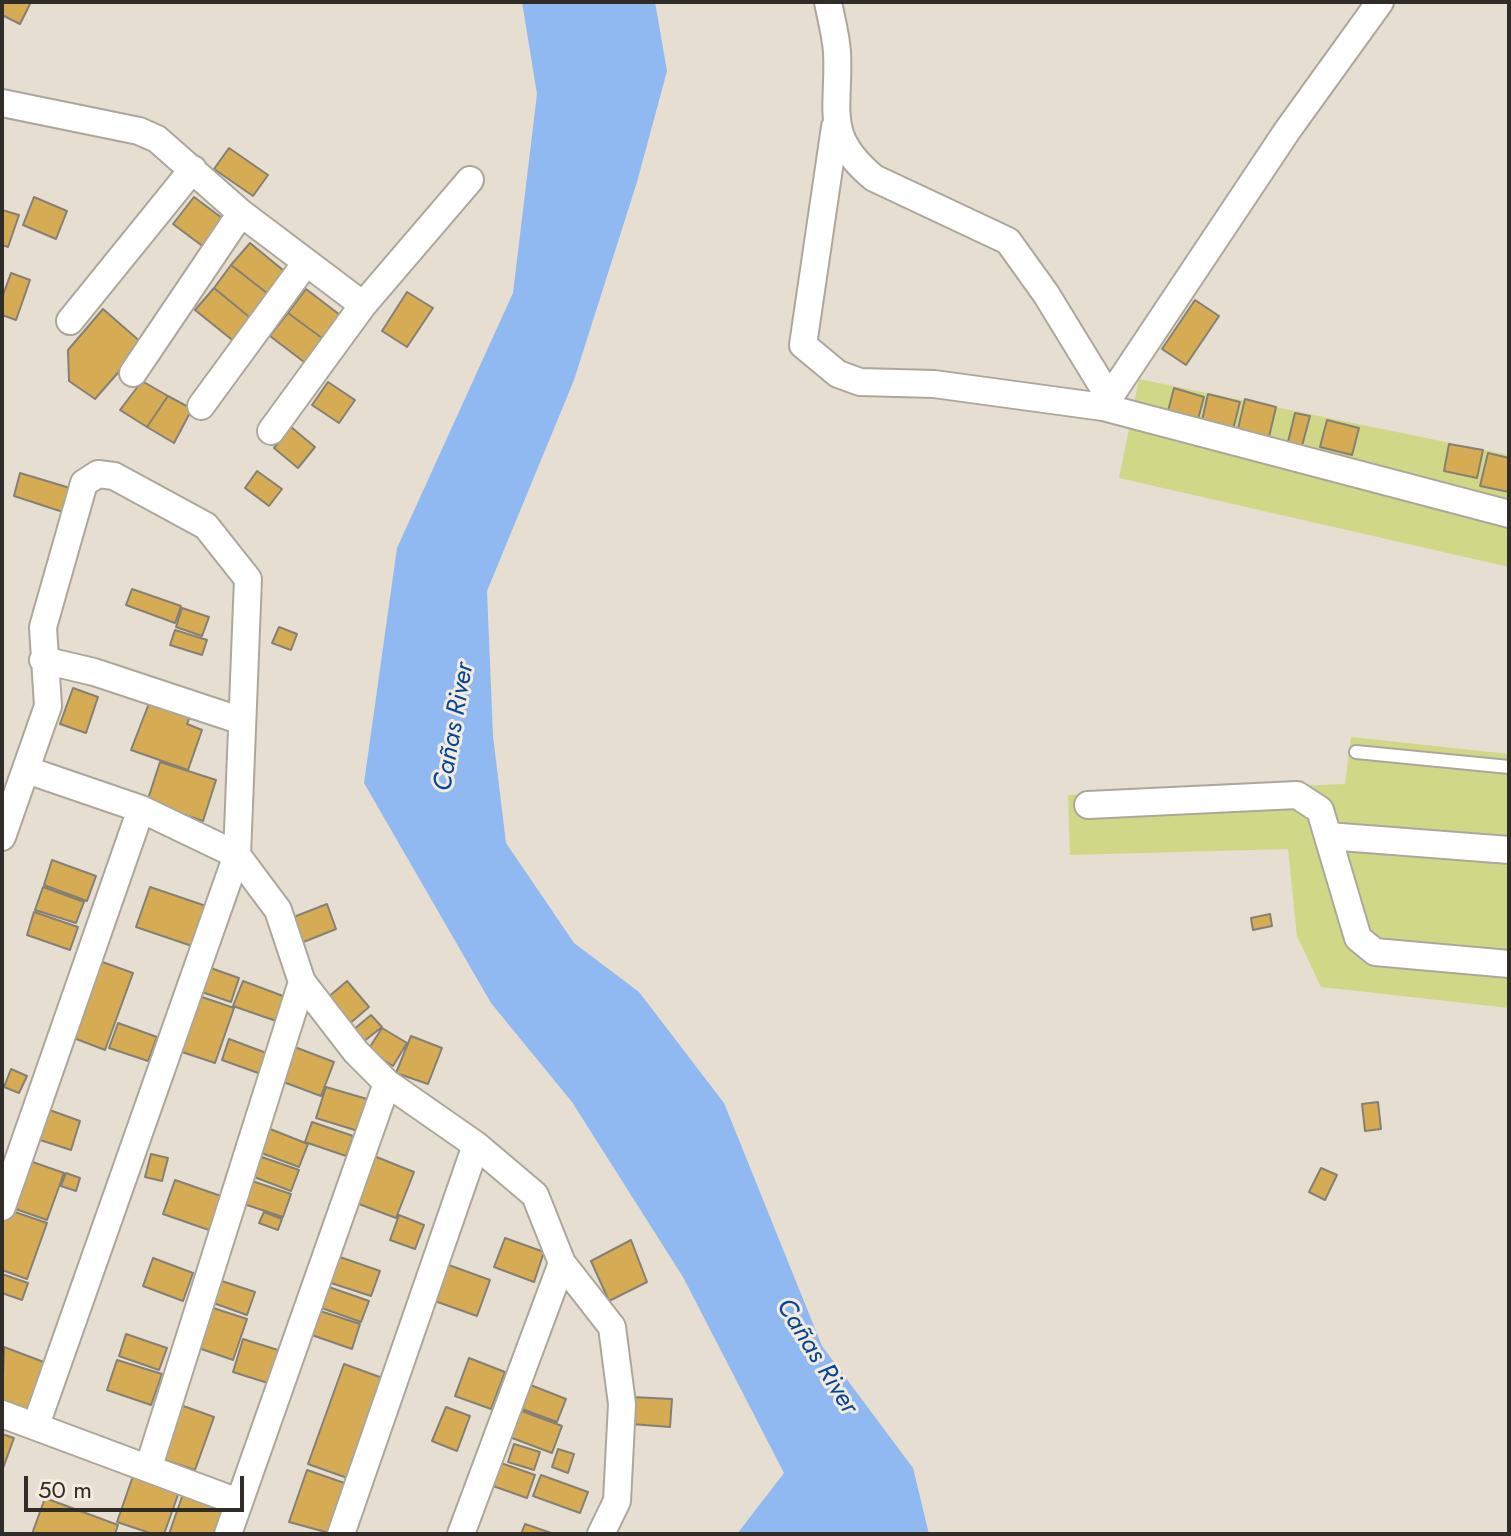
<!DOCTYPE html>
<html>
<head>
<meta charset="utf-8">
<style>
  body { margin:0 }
  #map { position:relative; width:1511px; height:1536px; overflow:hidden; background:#e5ded1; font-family:Jost,sans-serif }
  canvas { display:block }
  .frame { position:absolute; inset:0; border:4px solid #302d28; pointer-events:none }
  .scale { position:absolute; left:24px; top:1476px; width:220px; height:36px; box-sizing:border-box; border:4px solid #302d28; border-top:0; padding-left:10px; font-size:24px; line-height:28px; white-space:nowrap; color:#302d28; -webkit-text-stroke:6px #f2ebde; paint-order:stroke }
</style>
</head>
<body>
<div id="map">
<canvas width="1511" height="1536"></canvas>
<div class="frame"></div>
<div class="scale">50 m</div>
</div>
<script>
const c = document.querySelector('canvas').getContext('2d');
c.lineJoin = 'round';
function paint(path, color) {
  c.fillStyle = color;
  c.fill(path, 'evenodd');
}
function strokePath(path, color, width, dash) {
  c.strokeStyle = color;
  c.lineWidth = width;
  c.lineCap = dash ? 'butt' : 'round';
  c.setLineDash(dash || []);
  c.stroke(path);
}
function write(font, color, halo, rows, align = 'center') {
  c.font = font + ' Jost,sans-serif';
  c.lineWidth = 6;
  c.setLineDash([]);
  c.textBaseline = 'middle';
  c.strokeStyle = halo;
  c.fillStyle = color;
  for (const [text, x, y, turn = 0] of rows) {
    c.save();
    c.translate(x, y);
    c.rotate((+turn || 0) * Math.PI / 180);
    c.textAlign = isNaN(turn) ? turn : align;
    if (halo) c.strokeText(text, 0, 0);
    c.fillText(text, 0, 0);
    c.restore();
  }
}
paint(new Path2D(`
  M1139 379 1509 455V567L1119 478Z
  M1351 737 1509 754V1008L1321 987 1297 936 1288 849 1070 855 1068 795 1345 784Z`), '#d0d887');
paint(new Path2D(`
  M522 2H655L667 71 637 182 574 380 487 591 493 736 506 843 574 943 639 992 724 1103 822 1346 913 1468 929 1534H737L784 1473 683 1277 572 1102 491 1003 364 783 397 548 513 293 537 94Z`), '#90b8f1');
const building = new Path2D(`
  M2 2H31L20 24 2 15Z
  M229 148 268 175 253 196 214 169Z
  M34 197 67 211 56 239 23 225Z
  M194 197 230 224 209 251 173 224Z
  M2 210 19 215 8 247 2 245Z
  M250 243 289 275 272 297 231 265Z
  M231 265 272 297 253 320 214 288Z
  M11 273 30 280 16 320 2 315V298Z
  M214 288 253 320 236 343 195 310Z
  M306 289 344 318 326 341 288 313Z
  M407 292 433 308 407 347 382 331Z
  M1195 300 1219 316 1186 365 1162 349Z
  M103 309 143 344 95 399 69 381 68 350Z
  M288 313 326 341 308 365 270 336Z
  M142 381 168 396 147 427 120 410Z
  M328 382 355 400 339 423 312 405Z
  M1174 388 1204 397 1197 423 1167 415Z
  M1208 394 1240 402 1232 433 1201 425Z
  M168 396 192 409 174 443 147 427Z
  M1245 399 1276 407 1268 441 1237 433Z
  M1295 413 1310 416 1302 446 1288 442Z
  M1327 420 1359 428 1352 455 1320 447Z
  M291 427 315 447 298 468 274 448Z
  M1449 444 1483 450 1477 478 1444 471Z
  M1488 453 1509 458V492L1480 486Z
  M257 471 282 489 269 506 245 488Z
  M20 473 70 488 63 512 14 496Z
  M132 589 181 606 175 623 126 605Z
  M182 608 209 617 202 636 176 627Z
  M279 627 297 634 291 650 272 643Z
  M175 630 207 640 202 655 170 645Z
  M73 688 98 697 86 733 60 724Z
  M153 693 193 709 187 724 202 730 188 770 131 750Z
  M160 762 216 780 203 821 147 802Z
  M52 860 96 876 87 901 44 885Z
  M43 887 84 902 76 923 35 910Z
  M150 887 206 906 192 946 136 927Z
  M327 904 336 929 301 943 291 918Z
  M34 912 78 927 70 950 27 935Z
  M1270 914 1272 926 1253 930 1251 918Z
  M94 959 133 973 105 1050 66 1035Z
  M205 966 239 978 231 1002 196 990Z
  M243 981 291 999 282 1023 233 1006Z
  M347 981 369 1007 348 1025 326 999Z
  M196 995 234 1008 215 1063 176 1050Z
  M371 1015 382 1027 363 1042 353 1030Z
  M118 1023 157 1037 148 1061 109 1048Z
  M382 1028 407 1043 393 1066 368 1050Z
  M411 1036 442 1048 428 1084 396 1073Z
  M229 1039 269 1054 261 1074 222 1060Z
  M292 1046 334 1062 321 1096 278 1080Z
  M11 1069 27 1076 19 1093 4 1087Z
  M326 1087 367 1099 358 1131 316 1118Z
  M1378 1102 1381 1129 1365 1131 1362 1104Z
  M44 1108 80 1121 71 1150 34 1138Z
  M312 1122 353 1136 346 1156 305 1142Z
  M265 1127 308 1144 299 1167 256 1151Z
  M151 1154 168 1158 162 1181 145 1177Z
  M369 1154 414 1172 396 1218 351 1201Z
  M256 1155 299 1170 291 1191 249 1175Z
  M24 1159 64 1173 47 1220 7 1206Z
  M1321 1168 1337 1175 1325 1200 1309 1192Z
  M66 1173 80 1178 76 1191 61 1186Z
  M243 1178 291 1194 283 1217 235 1201Z
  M175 1180 221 1196 209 1230 163 1214Z
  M6 1209 47 1223 27 1279 2 1270V1219Z
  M264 1212 282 1219 278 1230 259 1223Z
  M399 1215 424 1225 415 1249 390 1240Z
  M505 1238 544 1252 534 1282 494 1267Z
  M631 1240 647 1282 609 1301 591 1261Z
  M337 1256 380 1271 371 1296 328 1282Z
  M153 1258 193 1273 183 1301 143 1286Z
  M446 1264 490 1280 477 1316 432 1300Z
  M2 1274 28 1283 22 1300 2 1293Z
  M213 1278 255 1292 247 1315 205 1300Z
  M326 1286 369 1301 361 1322 319 1307Z
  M204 1305 247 1319 233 1360 190 1345Z
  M317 1310 360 1324 352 1349 309 1334Z
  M126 1334 167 1348 159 1370 119 1356Z
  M243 1339 281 1351 271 1384 233 1372Z
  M4 1347 49 1364 29 1418 2 1408Z
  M469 1358 505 1372 491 1409 455 1396Z
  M117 1360 162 1374 151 1405 107 1390Z
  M344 1364 388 1380 353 1480 308 1464Z
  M523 1382 566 1399 557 1422 514 1406Z
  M632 1397 672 1399 670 1427 631 1424Z
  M175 1403 214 1417 195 1470 156 1457Z
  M446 1407 470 1416 457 1451 432 1441Z
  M516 1409 562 1426 552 1453 507 1436Z
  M2 1434 14 1438 2 1471Z
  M514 1444 540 1452 534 1470 508 1462Z
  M558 1449 574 1454 568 1473 552 1467Z
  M501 1463 535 1475 527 1498 493 1486Z
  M307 1470 350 1485 333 1534 289 1522Z
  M541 1475 588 1492 580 1513 533 1496Z
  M133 1476 179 1492 164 1534H153L117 1522Z
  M183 1494 224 1509 215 1534H169Z
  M45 1498 118 1525 115 1534H32Z
  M525 1524 554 1534H521Z`);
paint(building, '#d5ac54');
strokePath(building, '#868074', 2);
const service = new Path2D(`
  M1356 752 1509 767`);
const minor = new Path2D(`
  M828 2C831 18 836 36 837 52 840 110 822 135 874 178L1008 241 1046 294 1109 397
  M2 103 139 131 157 139 241 213 363 305
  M835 127 803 345 838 374 860 382 934 384 1103 407 1509 514
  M70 321 193 169
  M133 373 241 213
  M201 406 305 264
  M1103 407 1287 131 1380 2
  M271 431 363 305 470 180
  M43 660 94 672 242 721
  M27 770 141 809 237 855 278 910 302 982 356 1052 387 1083 476 1145 535 1195 562 1263 612 1327 622 1404 617 1501 601 1534
  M1088 805 1297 795 1320 810 1358 938 1375 952 1509 964
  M1328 836 1509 850
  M2 837 48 706 43 627 84 483 98 474 114 476 206 526 248 579 237 855 36 1425
  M2 1207 141 809
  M2 1414 238 1502
  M149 1466 302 982
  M228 1534 387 1083
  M341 1534 476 1145
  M461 1534 562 1263`);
strokePath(service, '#ada79a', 16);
strokePath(minor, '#ada79a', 30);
strokePath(service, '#fff', 12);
strokePath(minor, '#fff', 26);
write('italic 26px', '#044798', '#f2ebde', [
  ["Cañas River",455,727,-80],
  ["Cañas River",816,1357,58]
]);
</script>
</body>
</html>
